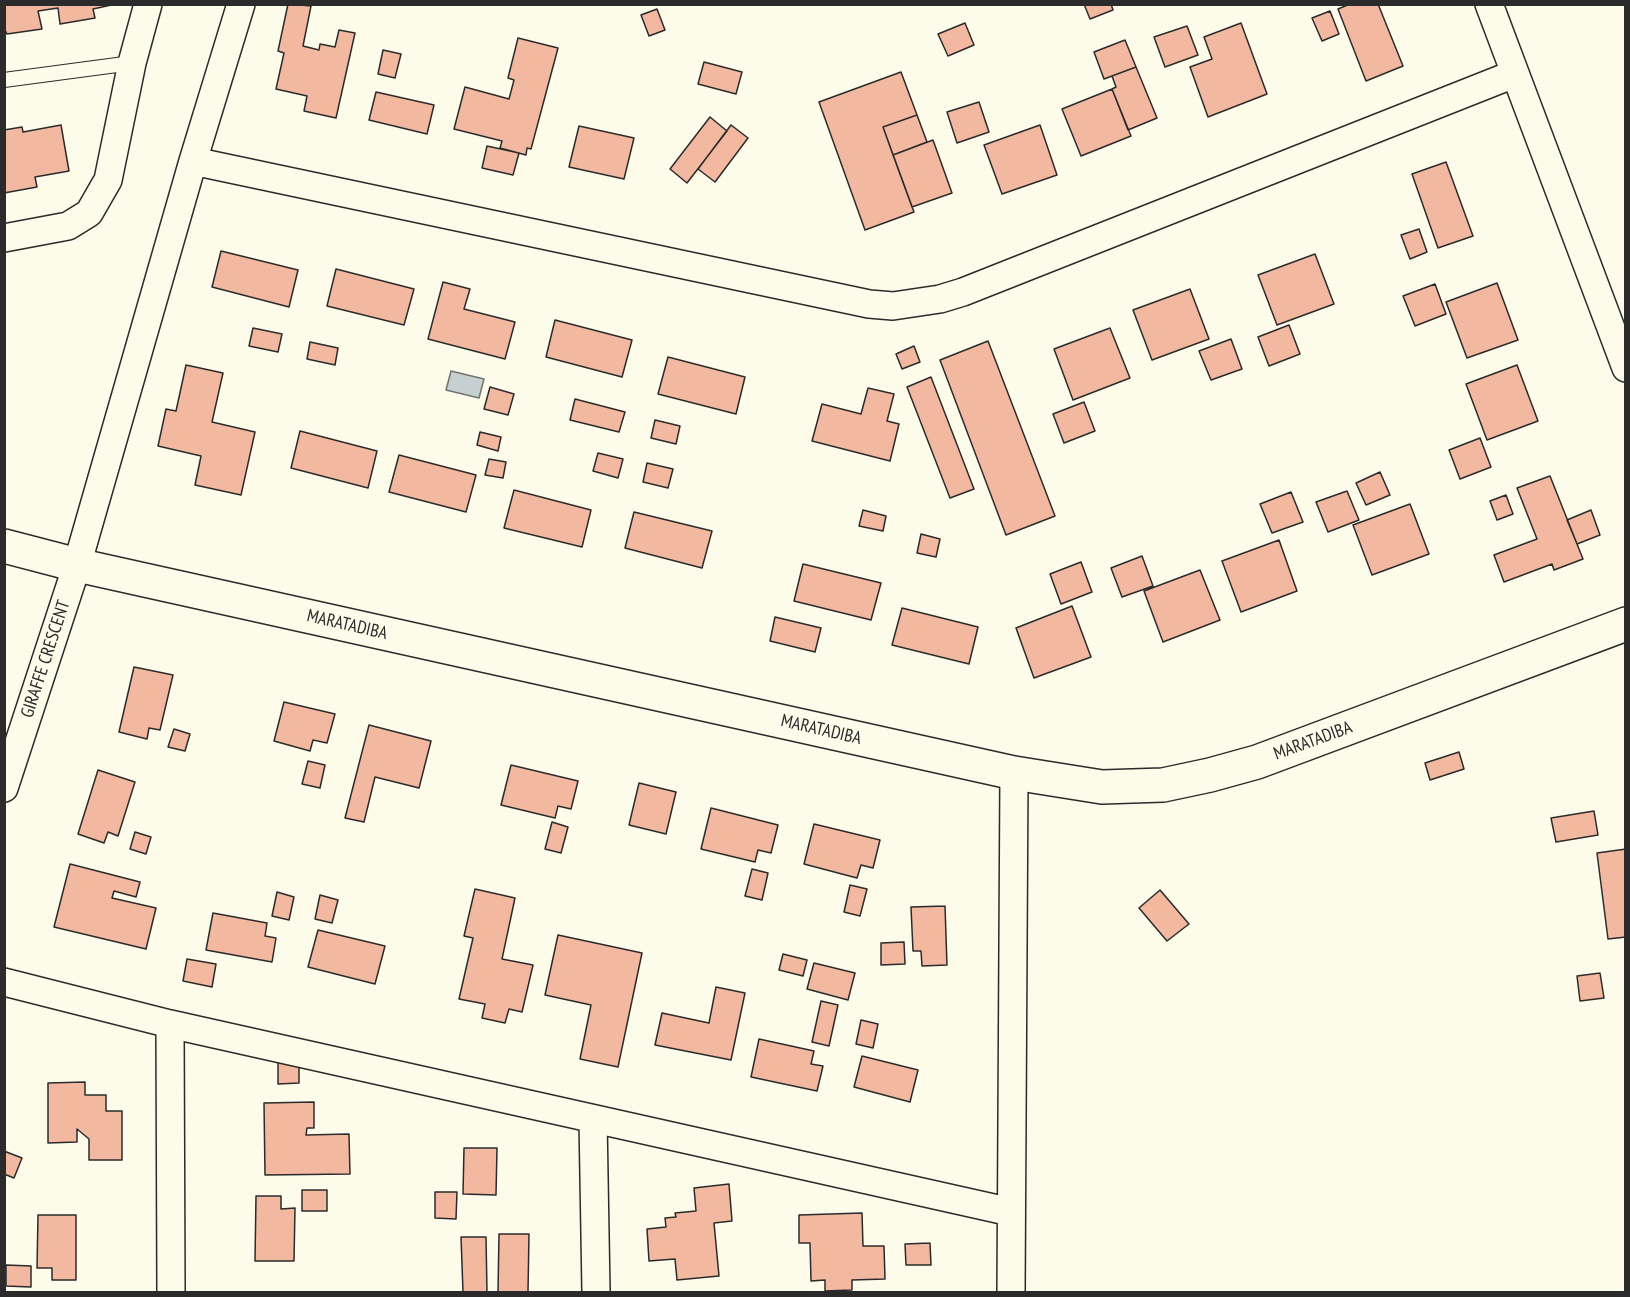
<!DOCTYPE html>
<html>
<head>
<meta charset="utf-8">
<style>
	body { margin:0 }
	#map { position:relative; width:1630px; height:1297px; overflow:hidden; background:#fdfbea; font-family:"PT Sans Narrow",sans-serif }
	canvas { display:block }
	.frame { position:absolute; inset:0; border:6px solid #2b2b2b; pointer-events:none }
</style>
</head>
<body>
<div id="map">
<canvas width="1630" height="1297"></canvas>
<div class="frame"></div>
</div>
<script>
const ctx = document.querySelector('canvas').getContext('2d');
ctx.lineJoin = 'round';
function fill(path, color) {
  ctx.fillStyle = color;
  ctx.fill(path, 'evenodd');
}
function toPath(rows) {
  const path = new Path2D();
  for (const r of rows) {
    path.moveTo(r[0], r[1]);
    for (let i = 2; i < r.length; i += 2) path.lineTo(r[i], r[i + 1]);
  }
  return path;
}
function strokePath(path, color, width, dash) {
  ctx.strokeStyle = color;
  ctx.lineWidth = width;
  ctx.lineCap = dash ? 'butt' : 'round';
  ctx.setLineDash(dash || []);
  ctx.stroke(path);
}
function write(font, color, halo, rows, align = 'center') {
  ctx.font = font + ' "PT Sans Narrow",sans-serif';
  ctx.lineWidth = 4.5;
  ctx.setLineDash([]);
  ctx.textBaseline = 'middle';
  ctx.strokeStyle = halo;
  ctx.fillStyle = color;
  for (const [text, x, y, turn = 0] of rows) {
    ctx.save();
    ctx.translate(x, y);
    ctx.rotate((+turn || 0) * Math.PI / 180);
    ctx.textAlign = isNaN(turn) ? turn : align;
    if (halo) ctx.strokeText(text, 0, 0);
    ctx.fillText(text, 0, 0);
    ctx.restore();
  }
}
const water = toPath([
	[451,371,484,379,479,398,446,390,451,371]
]);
const building = toPath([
	[4,4,116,4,93,9,95,18,60,24,58,8,38,11,42,29,7,34,4,28,4,4],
	[288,4,311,6,303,46,319,50,320,44,335,47,339,30,355,33,336,118,304,111,307,96,276,89,284,53,278,51,288,4],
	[1084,4,1111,4,1113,10,1090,19,1084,4],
	[1350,4,1378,4,1403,66,1366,81,1338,9,1350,4],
	[657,9,665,30,649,36,641,15,657,9],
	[1330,11,1339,34,1322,41,1312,18,1330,11],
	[965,23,974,45,948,56,938,34,965,23],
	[1241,23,1267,94,1208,117,1190,67,1212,59,1204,37,1241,23],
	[1187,26,1198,55,1165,67,1154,37,1187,26],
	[518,38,558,48,531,149,527,148,526,155,500,148,502,141,454,129,465,87,509,99,514,80,508,78,518,38],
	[1125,40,1136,67,1104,79,1094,52,1125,40],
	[383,50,401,54,395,78,378,74,383,50],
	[704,62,742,72,736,94,698,84,704,62],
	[1136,67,1157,118,1128,130,1112,89,1116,87,1112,76,1136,67],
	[901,72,917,115,883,127,914,212,865,230,819,102,901,72],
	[1112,89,1131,136,1081,156,1062,109,1112,89],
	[376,92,434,105,427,134,369,120,376,92],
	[979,102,989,132,957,143,947,112,979,102],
	[917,115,927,142,893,155,883,127,917,115],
	[710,117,727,131,687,183,670,169,710,117],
	[61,125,69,171,35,177,37,187,4,193,4,130,22,127,23,132,61,125],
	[731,125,748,138,715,182,698,169,731,125],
	[1040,125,1057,175,1002,194,984,145,1040,125],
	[579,126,634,138,624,179,569,167,579,126],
	[933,140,952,193,912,207,893,155,933,140],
	[487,146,519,153,513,175,482,168,487,146],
	[1446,162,1473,236,1438,248,1412,174,1446,162],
	[1419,229,1427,252,1410,259,1401,235,1419,229],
	[221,251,298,270,289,307,212,287,221,251],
	[1315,254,1334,304,1277,325,1258,275,1315,254],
	[336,269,414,289,404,325,327,306,336,269],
	[443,282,470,289,464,309,515,322,505,359,428,339,443,282],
	[1497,283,1518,340,1467,358,1446,302,1497,283],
	[1435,284,1446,314,1415,326,1403,296,1435,284],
	[1190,289,1209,339,1152,360,1133,310,1190,289],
	[555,320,632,340,622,377,546,357,555,320],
	[1289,325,1300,354,1269,366,1258,337,1289,325],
	[253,328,282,334,278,352,249,346,253,328],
	[1110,328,1130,378,1073,400,1054,349,1110,328],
	[1231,339,1242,369,1211,380,1199,351,1231,339],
	[988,341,1055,516,1006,535,940,360,988,341],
	[310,342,338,348,335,365,307,359,310,342],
	[914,346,920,362,902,369,896,354,914,346],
	[668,357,745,377,736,414,658,394,668,357],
	[186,365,223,373,212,422,255,432,241,495,195,485,201,456,158,446,166,409,176,411,186,365],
	[1517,365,1538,421,1487,440,1466,384,1517,365],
	[931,377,974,489,950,498,907,387,931,377],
	[490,387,514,394,508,415,484,409,490,387],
	[868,388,894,394,887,421,899,424,890,461,812,441,822,404,861,414,868,388],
	[575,399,625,412,619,432,570,420,575,399],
	[1084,402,1095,431,1064,443,1053,414,1084,402],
	[655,420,680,426,676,444,651,438,655,420],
	[300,431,377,451,368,488,291,468,300,431],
	[480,432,501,437,498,451,477,445,480,432],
	[1480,438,1491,467,1460,479,1449,450,1480,438],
	[598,453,623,459,618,478,593,471,598,453],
	[399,455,476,475,466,512,389,492,399,455],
	[489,459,506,462,503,478,485,475,489,459],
	[647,463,673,469,668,488,643,482,647,463],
	[1380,472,1390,495,1366,505,1356,483,1380,472],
	[1550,476,1583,559,1554,570,1552,564,1504,582,1494,555,1537,539,1517,488,1550,476],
	[514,490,591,510,582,547,504,528,514,490],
	[1347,491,1359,520,1328,532,1316,502,1347,491],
	[1291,492,1303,522,1272,533,1260,504,1291,492],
	[1506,495,1513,514,1497,520,1490,501,1506,495],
	[1410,504,1429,554,1372,575,1353,525,1410,504],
	[863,510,886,516,883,531,859,526,863,510],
	[1591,510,1600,535,1577,544,1567,520,1591,510],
	[634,512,712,531,702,568,625,548,634,512],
	[921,534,940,539,936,557,917,553,921,534],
	[1279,540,1297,591,1241,612,1222,561,1279,540],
	[1142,556,1153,586,1122,597,1111,568,1142,556],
	[1081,562,1092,592,1061,604,1050,574,1081,562],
	[803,564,881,583,871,620,794,601,803,564],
	[1200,570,1220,620,1163,642,1144,591,1200,570],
	[1072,606,1091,657,1034,678,1016,628,1072,606],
	[902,608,978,627,969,664,892,645,902,608],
	[775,617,821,628,815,652,770,641,775,617],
	[134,667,173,675,160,730,149,728,147,739,119,732,134,667],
	[284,702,335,714,327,743,313,740,310,751,274,741,284,702],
	[369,725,431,741,419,788,375,777,364,822,345,818,369,725],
	[174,729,190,734,185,751,168,747,174,729],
	[1459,752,1464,769,1430,780,1425,763,1459,752],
	[308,761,325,765,320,788,302,784,308,761],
	[511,765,578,781,571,809,558,806,555,818,501,805,511,765],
	[98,770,135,782,118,836,108,832,104,843,78,834,98,770],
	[639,783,676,792,666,834,629,825,639,783],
	[711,808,778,825,771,853,758,850,755,862,701,849,711,808],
	[1594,811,1598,835,1556,842,1551,818,1594,811],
	[552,822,568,827,561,853,545,849,552,822],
	[814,824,880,840,873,868,861,865,857,878,804,864,814,824],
	[135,832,151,837,146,854,130,849,135,832],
	[1626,849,1626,937,1608,939,1597,853,1626,849],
	[70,864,140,882,136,897,114,891,112,898,156,908,146,949,54,927,70,864],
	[752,869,768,873,762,900,745,896,752,869],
	[850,885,867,889,860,916,844,912,850,885],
	[475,889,515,898,502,959,533,965,522,1012,509,1009,505,1023,482,1018,485,1004,459,999,473,938,464,936,475,889],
	[1160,890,1189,924,1167,941,1139,908,1160,890],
	[277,892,294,897,289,920,272,916,277,892],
	[320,895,338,900,332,923,315,919,320,895],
	[945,906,947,965,922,966,921,951,913,951,911,907,945,906],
	[213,913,267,923,265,936,276,938,272,962,206,950,213,913],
	[318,930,385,946,375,984,308,967,318,930],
	[558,935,642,953,618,1067,580,1059,591,1005,545,995,558,935],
	[904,942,905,964,881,965,881,943,904,942],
	[783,954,807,960,803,976,779,970,783,954],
	[187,959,216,964,212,987,183,981,187,959],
	[814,963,855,973,848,1000,807,989,814,963],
	[1600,973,1604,998,1580,1001,1577,976,1600,973],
	[716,987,745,993,731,1060,655,1045,662,1013,709,1023,716,987],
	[821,1001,838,1005,829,1046,812,1042,821,1001],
	[861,1020,878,1024,873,1048,856,1044,861,1020],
	[759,1039,814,1051,811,1064,823,1066,817,1091,751,1077,759,1039],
	[862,1056,918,1070,910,1102,854,1087,862,1056],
	[278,1059,299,1059,299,1083,278,1084,278,1059],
	[85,1082,85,1095,106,1095,106,1111,122,1111,122,1160,89,1160,89,1139,77,1129,77,1142,48,1143,48,1083,85,1082],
	[314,1102,314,1128,307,1128,306,1135,349,1134,350,1174,265,1175,264,1103,314,1102],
	[464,1148,497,1148,496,1195,463,1194,464,1148],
	[4,1151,22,1158,14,1178,4,1174,4,1151],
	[729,1184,732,1221,714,1223,719,1276,677,1280,675,1259,649,1261,647,1229,666,1227,665,1218,676,1217,675,1213,696,1211,694,1188,729,1184],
	[302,1190,327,1190,327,1211,302,1211,302,1190],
	[435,1192,457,1192,456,1219,435,1218,435,1192],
	[256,1196,281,1196,281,1209,295,1208,294,1261,255,1261,256,1196],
	[862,1213,863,1246,884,1246,885,1279,852,1280,852,1290,825,1291,825,1280,811,1281,810,1243,799,1243,799,1215,862,1213],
	[38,1215,76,1215,76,1280,52,1280,52,1268,37,1268,38,1215],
	[499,1234,529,1234,528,1292,498,1292,499,1234],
	[461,1237,486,1237,487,1292,463,1292,461,1237],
	[930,1243,931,1265,906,1265,905,1244,930,1243],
	[6,1265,31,1266,31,1287,6,1286,6,1265]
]);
const lane = toPath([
	[4,80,132,63]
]);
const street = toPath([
	[1489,4,1626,368],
	[193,161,869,304,893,306,940,299,963,292,1514,74],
	[4,238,68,226,89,213,108,180,132,63,148,4],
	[4,788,77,565,193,161,241,4],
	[4,982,170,1024,1011,1212],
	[170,1024,171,1292],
	[593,1119,596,1292],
	[1011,1292,1014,773]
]);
const secondary = toPath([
	[4,546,77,565,1014,773,1102,787,1163,785,1210,775,1257,762,1626,624]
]);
const streetNames = [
	["MARATADIBA",347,625,13],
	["GIRAFFE CRESCENT",46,659,-72],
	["MARATADIBA",821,730,13],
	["MARATADIBA",1313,741,-20]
];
fill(water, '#c7d0d0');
strokePath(water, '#74746e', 1.5);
fill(building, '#f2b8a0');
strokePath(building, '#2b2b2b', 1.5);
strokePath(lane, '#2b2b2b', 16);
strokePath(street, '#2b2b2b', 30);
strokePath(secondary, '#2b2b2b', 36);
strokePath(lane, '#fdfbea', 14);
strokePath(street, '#fdfbea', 27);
strokePath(secondary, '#fdfbea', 33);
write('18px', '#2b2b2b', '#fdfbea', streetNames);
</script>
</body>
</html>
